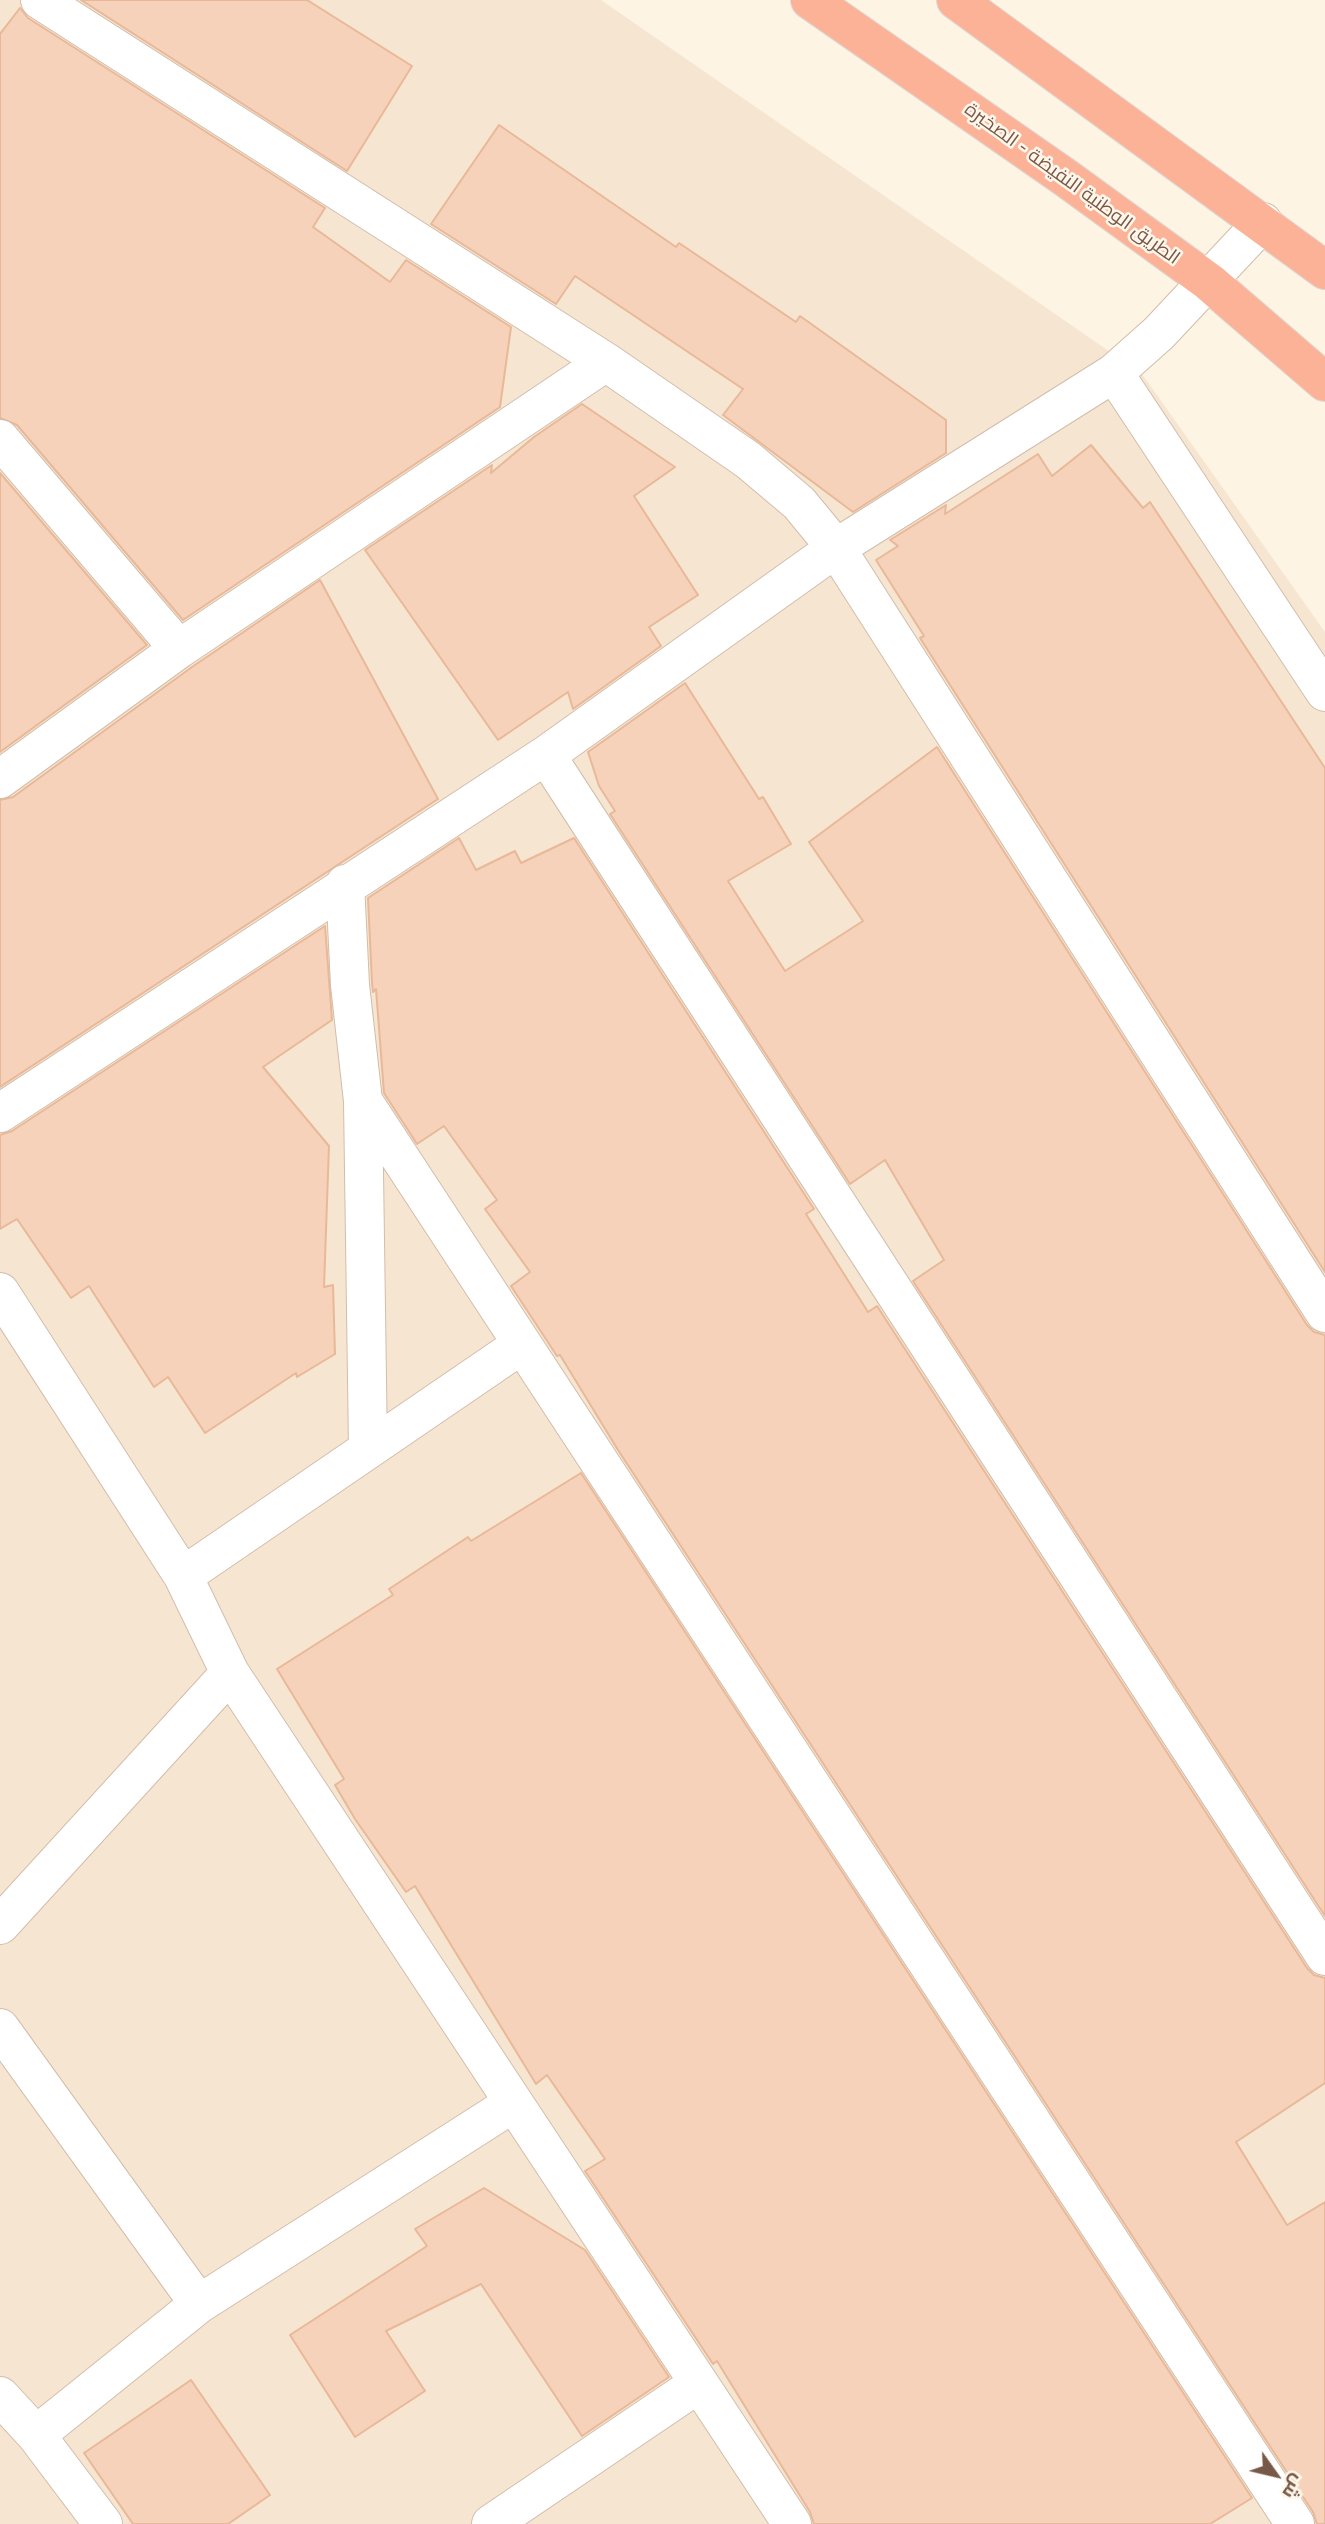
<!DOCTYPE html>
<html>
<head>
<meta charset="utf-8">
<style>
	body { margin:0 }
	#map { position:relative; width:1325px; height:2524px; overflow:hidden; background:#fef4e3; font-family:"Fira Sans",Cairo,sans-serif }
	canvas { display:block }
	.north { position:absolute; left:1241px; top:2440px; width:70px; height:70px; -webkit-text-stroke:5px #fff7eb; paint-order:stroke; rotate:124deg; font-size:19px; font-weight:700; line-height:28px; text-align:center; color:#785947 }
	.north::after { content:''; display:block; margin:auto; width:24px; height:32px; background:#785947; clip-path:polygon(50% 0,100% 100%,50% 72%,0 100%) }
</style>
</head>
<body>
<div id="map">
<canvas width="1325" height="2524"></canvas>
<div class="north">ش</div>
</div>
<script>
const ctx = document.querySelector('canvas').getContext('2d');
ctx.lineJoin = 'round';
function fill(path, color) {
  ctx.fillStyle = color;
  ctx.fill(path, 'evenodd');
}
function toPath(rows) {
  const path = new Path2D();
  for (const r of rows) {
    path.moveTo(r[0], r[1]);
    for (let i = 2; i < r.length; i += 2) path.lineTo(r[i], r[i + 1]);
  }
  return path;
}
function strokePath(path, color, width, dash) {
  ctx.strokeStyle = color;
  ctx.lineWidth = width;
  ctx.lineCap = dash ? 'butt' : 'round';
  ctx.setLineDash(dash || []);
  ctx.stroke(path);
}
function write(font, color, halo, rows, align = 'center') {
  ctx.font = font + ' "Fira Sans",Cairo,sans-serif';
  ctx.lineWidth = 5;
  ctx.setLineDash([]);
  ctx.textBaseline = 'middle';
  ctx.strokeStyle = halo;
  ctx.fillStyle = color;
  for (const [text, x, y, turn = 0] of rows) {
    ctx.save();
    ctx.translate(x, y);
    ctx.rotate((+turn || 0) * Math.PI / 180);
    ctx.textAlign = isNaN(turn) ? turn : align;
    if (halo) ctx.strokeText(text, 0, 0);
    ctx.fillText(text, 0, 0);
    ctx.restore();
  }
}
const residential = toPath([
	[0,0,601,0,1142,374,1325,632,1325,2524,0,2524]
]);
const building = toPath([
	[81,0,307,0,412,66,347,171,81,0],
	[20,8,28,18,325,208,313,227,390,282,406,260,511,327,500,407,183,620,17,425,0,418,0,34,20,8],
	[499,125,676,247,679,243,796,322,800,316,946,420,946,453,853,512,723,415,743,389,575,276,556,304,431,224,499,125],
	[582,404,675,467,634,496,698,595,649,627,661,646,573,709,568,692,498,740,365,550,492,465,491,473,534,437,582,404],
	[1091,445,1143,508,1150,502,1325,768,1325,1272,920,638,924,636,876,560,898,546,890,540,946,505,945,514,1038,454,1052,476,1091,445],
	[0,473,147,645,0,752,0,473],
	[320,580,438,799,0,1087,0,800,13,797,192,667,320,580],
	[685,683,759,799,763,797,791,844,728,881,785,971,863,921,809,842,937,747,1307,1325,1314,1332,1325,1335,1325,1916,913,1281,944,1260,885,1160,850,1184,610,814,615,811,599,786,588,752,685,683],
	[459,838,476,870,515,851,521,863,574,838,814,1209,806,1214,868,1312,877,1306,1307,1968,1314,1975,1325,1978,1325,2083,1236,2142,1287,2225,1325,2202,1325,2524,1317,2524,1313,2512,618,1450,560,1355,557,1356,511,1286,530,1272,485,1209,497,1200,444,1126,417,1144,384,1093,376,989,373,992,372,983,368,898,459,838],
	[325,926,332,1020,263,1067,329,1146,324,1287,333,1285,335,1354,297,1377,296,1373,205,1433,168,1377,154,1387,89,1286,71,1298,17,1219,0,1229,0,1135,12,1131,325,926],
	[581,1473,1252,2498,1210,2524,814,2524,810,2512,717,2361,713,2364,585,2171,605,2159,547,2075,536,2084,415,1886,406,1892,355,1819,335,1785,344,1779,277,1669,393,1595,389,1589,468,1537,471,1541,581,1473],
	[484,2188,585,2250,669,2377,582,2436,481,2284,386,2331,425,2391,355,2437,290,2335,427,2246,415,2229,484,2188],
	[191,2380,270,2495,228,2524,133,2524,84,2453,191,2380]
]);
const street = toPath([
	[40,0,606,362,748,460,799,503,836,548,1325,1313],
	[1114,373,1325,692],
	[0,439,179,649],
	[546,755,1325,1956],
	[0,779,179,649,606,362],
	[345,884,350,985,363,1101,368,1449],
	[363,1101,1295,2524],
	[0,1113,546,755,836,548,1114,373,1159,333,1263,222],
	[0,1292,183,1576,230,1673,792,2524],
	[183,1576,521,1345],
	[0,1925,230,1673],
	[0,2028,199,2304],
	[0,2396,36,2435,103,2524],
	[36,2435,199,2304,512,2104],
	[491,2524,698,2384]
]);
const highway = toPath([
	[810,0,1066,178,1209,282,1325,382],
	[956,0,1325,270]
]);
const streetNames = [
	["الطريق الوطنية النفيضة - الصخيرة",1072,184,36]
];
fill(residential, '#f6e6d1');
fill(building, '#f5d2b9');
strokePath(building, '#e9b898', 2);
strokePath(street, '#d2bdab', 40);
strokePath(highway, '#dfd7d3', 40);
strokePath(street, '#fff', 38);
strokePath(highway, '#fcb296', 38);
write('19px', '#785947', '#fff7eb', streetNames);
</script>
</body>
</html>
